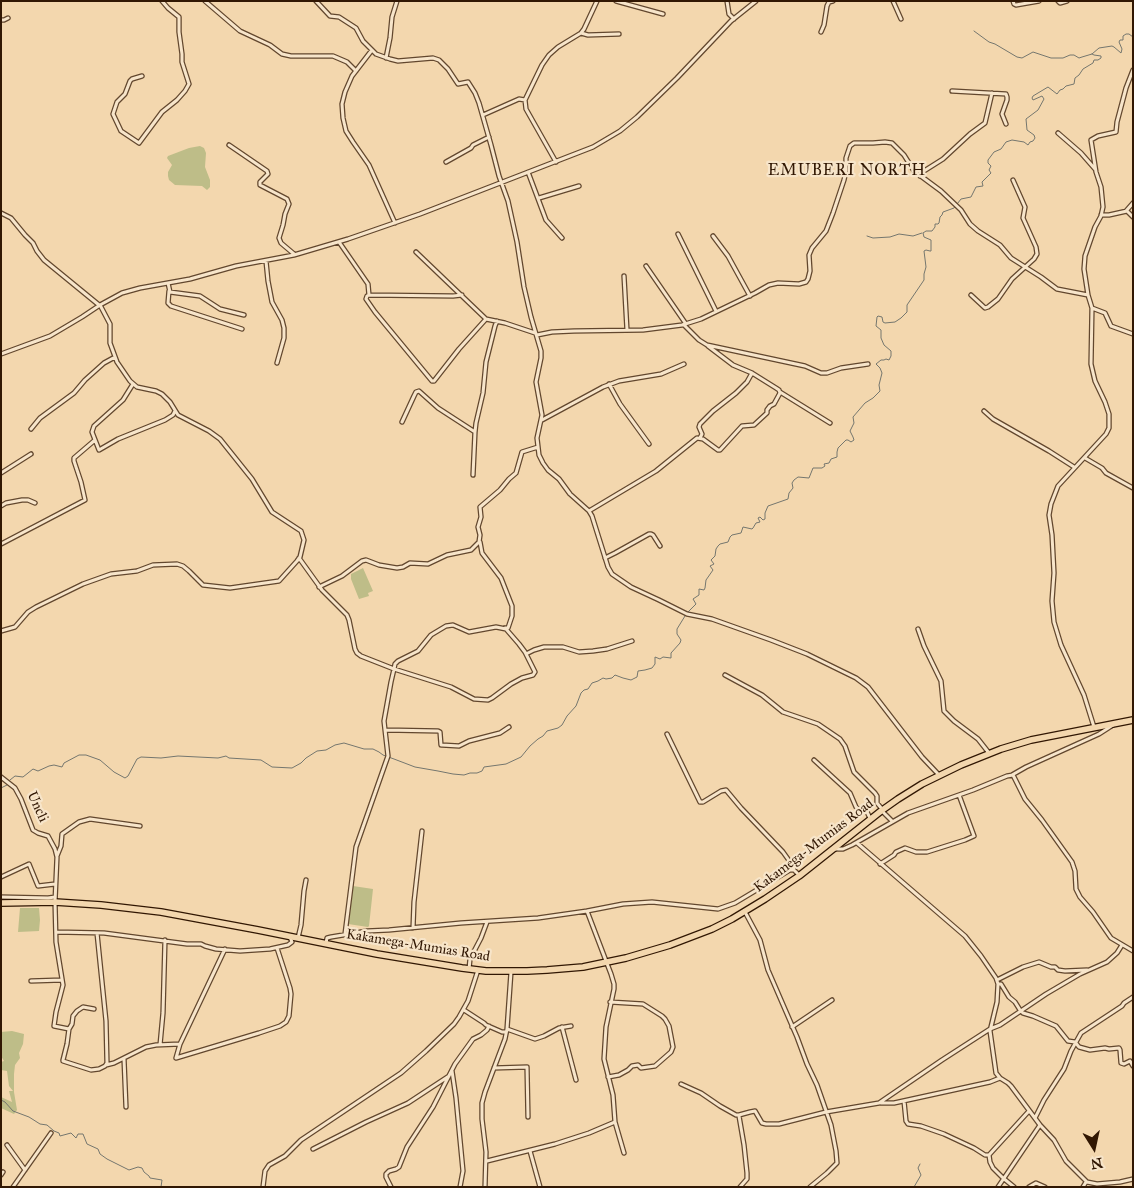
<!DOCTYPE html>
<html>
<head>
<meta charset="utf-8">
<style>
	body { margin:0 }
	#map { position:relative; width:1134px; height:1188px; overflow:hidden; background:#f3d7ae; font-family:"IM FELL Great Primer",serif }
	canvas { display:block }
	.frame { position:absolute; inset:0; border:2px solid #311703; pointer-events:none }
	.north { position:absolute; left:1069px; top:1123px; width:50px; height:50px; -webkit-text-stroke:4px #f7e5ca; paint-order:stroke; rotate:170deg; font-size:14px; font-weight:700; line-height:20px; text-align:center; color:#311703 }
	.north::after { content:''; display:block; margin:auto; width:18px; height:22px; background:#311703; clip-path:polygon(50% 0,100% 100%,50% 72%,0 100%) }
</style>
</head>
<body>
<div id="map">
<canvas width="1134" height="1188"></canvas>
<div class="frame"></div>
<div class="north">N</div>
</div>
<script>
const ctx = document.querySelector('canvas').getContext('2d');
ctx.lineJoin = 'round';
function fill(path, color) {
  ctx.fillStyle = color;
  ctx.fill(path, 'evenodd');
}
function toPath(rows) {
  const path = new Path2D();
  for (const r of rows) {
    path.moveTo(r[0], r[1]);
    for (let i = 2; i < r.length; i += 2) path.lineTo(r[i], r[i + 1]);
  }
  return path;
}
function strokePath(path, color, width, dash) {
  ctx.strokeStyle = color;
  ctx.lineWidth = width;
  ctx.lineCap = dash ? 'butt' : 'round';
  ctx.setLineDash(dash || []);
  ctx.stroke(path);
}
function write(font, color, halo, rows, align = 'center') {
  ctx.font = font + ' "IM FELL Great Primer",serif';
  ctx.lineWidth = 4.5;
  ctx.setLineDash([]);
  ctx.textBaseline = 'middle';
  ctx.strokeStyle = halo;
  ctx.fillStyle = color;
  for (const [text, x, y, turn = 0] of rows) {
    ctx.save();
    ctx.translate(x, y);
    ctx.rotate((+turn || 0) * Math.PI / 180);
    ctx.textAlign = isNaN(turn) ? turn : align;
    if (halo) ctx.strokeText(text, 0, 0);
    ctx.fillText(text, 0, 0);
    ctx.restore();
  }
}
const green = toPath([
	[200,146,204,148,206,153,205,167,210,180,210,187,207,190,202,186,175,185,169,180,168,176,168,172,172,165,167,158,168,156,189,148],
	[363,568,373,591,368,593,369,596,359,599,351,579,351,574],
	[353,886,373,889,369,926,368,927,348,924],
	[20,908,39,908,40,920,39,931,18,932],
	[12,1031,24,1034,23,1044,19,1053,20,1058,15,1065,14,1074,14,1092,17,1110,14,1114,1,1108,1,1097,12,1102,9,1091,13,1091,9,1086,7,1071,1,1070,1,1062,4,1061,1,1056,1,1032]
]);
const stream = toPath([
	[974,31,989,42,995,44,1017,57,1022,58,1033,52,1051,58,1063,58,1070,55,1074,55,1079,58,1082,57,1092,54,1099,48,1112,46,1114,47,1121,53,1122,49,1119,42,1120,40,1123,40,1123,36,1126,34,1129,34,1133,37],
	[867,236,873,238,890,237,899,234,913,236,922,233],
	[688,612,696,604,693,599,699,595,699,589,704,590,705,588,706,580,713,570,710,566,714,564,711,560,715,556,716,549,718,546,720,544,728,542,730,537,732,535,741,533,743,527,752,529,753,528,756,523,760,522,758,518,760,517,763,520,765,519,765,513,768,506,788,499,789,493,793,488,792,483,794,480,798,477,809,478,813,468,822,468,825,466,824,464,829,463,831,459,837,457,837,452,838,448,846,440,848,440,851,442,854,440,853,437,850,431,854,423,853,417,865,403,873,398,880,391,879,385,882,373,880,368,876,364,881,360,884,360,886,359,889,360,891,356,891,351,884,345,881,338,881,330,876,326,877,317,878,316,882,317,883,322,885,323,895,322,901,318,907,312,907,305,924,280,924,274,926,267,924,251,926,250,930,251,931,251,931,240,924,237,923,233,926,231,932,231,935,227,935,224,938,224,939,223,940,217,942,215,943,212,954,208,961,199,971,197,976,187,983,186,982,182,991,173,989,170,991,166,988,163,988,160,994,152,1001,149,1006,142,1012,140,1024,142,1028,145,1030,142,1033,141,1035,138,1034,135,1027,130,1026,119,1038,110,1044,99,1042,96,1033,100,1032,98,1033,96,1048,87,1057,94,1060,90,1063,89,1066,86,1074,84,1075,78,1079,75,1083,69,1093,63,1094,60,1098,60,1101,58,1101,56,1094,55,1092,54],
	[10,780,15,776,23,777,33,769,38,771,49,766,54,765,62,767,64,763,79,755,86,755,100,760,114,772,125,778,128,776,137,759,141,757,161,758,178,756,218,758,226,756,229,758,261,760,272,767,292,768,301,763,306,758,317,751,326,750,335,745,344,743,364,749,373,749,379,752,383,755,394,759,415,767,438,771,453,774,464,775,470,773,477,773,482,771,484,767,506,764,521,757,530,746,538,739,543,736,547,731,558,728,562,725,567,716,576,706,581,693,584,690,588,689,592,683,598,681,603,678,606,679,612,678,615,675,623,678,631,680,637,677,638,671,645,670,652,668,655,664,655,657,660,659,663,657,671,658,671,653,680,643,681,640,677,634,677,629,685,616],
	[1,788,7,785],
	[1,1100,5,1102,13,1111,29,1117,40,1124,47,1125,54,1131,59,1133,60,1136,71,1133,76,1138,78,1134,83,1134,87,1144,98,1149,100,1154,107,1159,129,1170,138,1167,142,1168,144,1172,149,1176,150,1178,162,1180,161,1187],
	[914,1187,921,1175,918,1168,920,1164]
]);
const minor = toPath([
	[205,1,240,31,270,45,282,54,291,56,333,56,347,62,356,71],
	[316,1,330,16,339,17,356,28,363,41,376,54,390,59,398,61,433,58,439,60,448,69,458,84,468,82,475,93,479,103,491,145,499,176,508,201,517,242,524,287,531,317,541,351,541,358,536,382,542,415,537,438,539,455,543,463,548,470,559,479,570,494,589,511,592,516,608,567,612,574,631,587,659,600,687,614,712,619,771,640,807,654,856,678,868,687,922,757,939,775],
	[616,1,663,14],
	[727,1,729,14,734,19],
	[893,1,901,19],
	[1013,1,1014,4,1016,5,1039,1],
	[1058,1,1060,3,1067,1],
	[1,20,4,20,8,18],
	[821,32,824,25,827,6,829,2,833,1],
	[581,33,588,35,619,34],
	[372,50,352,76,345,92,342,104,343,118,346,131,353,142,369,165,395,223],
	[386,58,390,38,392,17,397,1],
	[142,76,132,79,130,81,125,94,117,102,113,114,121,131,139,143,162,112,177,100,185,91,189,84,182,62,182,54,179,32,179,17,168,8,162,1],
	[952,91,1006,94,1007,97,1007,100,1002,114,1006,124],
	[483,115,519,99,525,100],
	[1058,133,1081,153,1095,169],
	[229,145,267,171,268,174,260,182,260,185,287,199,289,204,285,214,283,225,279,238,281,243,294,254],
	[446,162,471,148,473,145,489,137],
	[556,162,526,109,525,100,542,65,549,55,558,47,581,33,584,29,597,1],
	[528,172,546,220,562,238],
	[920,176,924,171,943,159,970,134,985,123,992,93],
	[539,198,579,186],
	[1126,211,1133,203],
	[1,213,11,218,25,235,33,243,37,251,44,260,99,305],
	[1101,215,1109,215,1127,211,1133,217],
	[678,234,716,311],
	[713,236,728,256,750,296],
	[339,242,368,284,369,295],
	[416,252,486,319],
	[266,261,268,281,272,302,282,320,284,328,284,338,277,363],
	[646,266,686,324],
	[624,276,627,330],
	[168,283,170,292,200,296,220,309,244,315],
	[169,291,168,303,171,306,242,329],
	[462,295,453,296,369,295,367,296,366,299,375,312,432,381,434,381,459,349,486,319,505,323,535,333],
	[971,295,985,308,988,307,998,299,1012,279,1034,259,1037,254,1036,247,1023,218,1025,207,1013,180],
	[1088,295,1084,269,1085,256,1095,227,1101,216,1103,207,1101,187,1096,172,1091,140,1098,136,1116,132,1117,122,1126,88,1133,70],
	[1092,308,1091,364,1095,381,1105,402,1109,414,1109,428,1106,434,1058,486,1051,504,1049,515,1052,535,1054,573,1052,601,1054,622,1061,645,1084,695,1094,727],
	[684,325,699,340,707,345,805,366,821,373,827,373,841,368,868,364],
	[537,335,552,332,574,331,643,330,682,325,701,319,755,293,769,285,778,283,799,284,806,282,808,279,810,271,809,255,812,248,826,231,833,213,844,180,846,171,846,158,850,146,854,143,873,143,885,142,892,143,904,155,914,171,941,191,961,210,970,224,978,231,1000,245,1011,258,1041,277,1057,289,1088,295,1092,308,1105,313,1111,326,1133,334],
	[1,354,50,336,82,317,100,305,122,293,140,288,190,279,236,266,294,255,348,239,420,214,593,147,620,131,637,117,677,78,731,21,756,1],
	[133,384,123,400,94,426,92,432,99,450,118,439,165,420,173,415,175,411],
	[609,384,620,404,649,444],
	[780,392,830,423],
	[984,411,993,419,1049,451,1074,467],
	[542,420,603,387,619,381,661,374,684,364],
	[402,422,414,396,416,392,419,391,438,408,475,432],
	[31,429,40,418,74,393,85,380,104,363,115,357],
	[700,438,702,434,699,427,700,424,713,411,736,393,747,382,752,373,733,365,708,346],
	[1085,458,1102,468,1106,473,1133,488],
	[1,473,31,454],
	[473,475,475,432,476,423,483,393,486,362,495,326,497,321],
	[1,506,6,503,22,500,28,500,35,503],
	[589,511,656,471,697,438,703,439,718,450,720,450,742,426,754,425,767,413,767,410,770,406,774,404,780,393,779,390,776,388,752,373],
	[480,542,482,553,501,578,512,606,512,616,508,628,505,628],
	[1,544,85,500,81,482,74,461,74,458,95,440],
	[299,558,322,590,347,615,349,620,355,649,357,653,361,656,394,669,451,687,474,699,488,700,492,698,511,684,522,678,533,675,535,672,525,652,519,644,506,629,496,627,469,632,453,625,446,626,431,635,418,651,398,661,395,664,394,669,391,682,384,721,388,756,356,847,345,934],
	[605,558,615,553,649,534,651,534,653,535,660,546],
	[319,587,342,576,362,561,366,560,379,565,397,568,403,567,410,563,428,564,447,555,471,550,479,542,480,535,478,527,481,517,480,507,500,490,509,479,516,473,522,452,538,447],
	[918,629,924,646,941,681,944,711,954,721,978,739,989,753],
	[1,631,15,627,28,612,36,607,83,584,111,574,137,571,153,565,177,564,183,566,189,571,203,585,230,588,279,581,297,561,300,557,304,540,301,531,272,512,252,479,220,439,209,431,178,415,170,402,162,394,156,391,137,387,130,381,117,362,110,343,110,324,100,305],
	[526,654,534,650,544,647,563,647,579,652,593,651,607,649,632,641],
	[725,675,762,695,783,712,818,724,840,739,845,746,854,772,875,793,877,796,877,803,882,809],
	[386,730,438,731,440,732,441,745,442,745,459,746,469,741,500,733,509,727],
	[667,734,700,802,703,802,721,791,726,790,741,808,783,852,793,866,794,870],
	[814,760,850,793,856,807,859,809,867,812,870,818],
	[1012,775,1026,767,1099,734,1113,725],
	[1,777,15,788,21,799,33,830,38,833,48,836,55,849,57,857,55,902,56,942,63,985,56,1012,54,1026,69,1029,67,1044,63,1060,63,1061,91,1070,99,1069,105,1066,107,1063,106,1021,97,933],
	[882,811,892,821],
	[857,843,965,936,981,956,996,978,998,984,997,1002,990,1031,996,1073,1000,1078,1008,1083,1011,1086,1040,1125,1054,1140,1066,1161,1087,1182,1097,1184,1120,1182,1133,1179],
	[833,849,843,849,852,845,908,813,973,790,1007,776,1013,775,1025,799,1042,820,1072,862,1075,871,1076,889,1080,897,1093,912,1111,938,1133,951],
	[57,856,61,846,62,834,79,822,90,819,140,826],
	[880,864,894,855,896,852,905,848,916,852,927,852,965,840,974,836,959,795],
	[1,877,29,864,38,886,55,884],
	[1,897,48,898,55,897],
	[587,911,623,904,652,902,718,909,735,903,790,870,794,870,799,875],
	[745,912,760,940,768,970,797,1037,807,1064,817,1085,831,1125,836,1151,837,1163,827,1173,810,1187],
	[413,928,414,902,422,831],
	[56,932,104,933,187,944,201,944,205,946,216,949,240,951,270,949,288,945,292,942,290,937],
	[298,938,301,925,304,891,306,880],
	[326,943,327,938,331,937,367,931,389,930,461,923,538,918,587,911,611,974,614,984,614,989,606,1027,604,1059,613,1095,615,1122,624,1153],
	[225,949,180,1044,176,1058,259,1033,280,1026,286,1022,289,1016,291,994,290,988,277,948],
	[469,969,470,959,481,938,487,922],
	[997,980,1023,967,1039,962,1051,967,1055,967,1058,970,1065,971,1087,970],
	[31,981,62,980],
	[998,984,1001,984,1009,997,1015,1002,1020,1010,1023,1013,1033,1016,1056,1026,1068,1041,1075,1042,1079,1047,1090,1050,1105,1048,1109,1049,1119,1048,1120,1050,1121,1063,1124,1064,1130,1061,1133,1066],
	[464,1010,484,1023,486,1025,502,1032,506,1032],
	[562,1027,576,1080],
	[792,1027,832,1000],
	[69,1029,72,1024,73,1016,77,1011,83,1007,94,1009],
	[507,1029,535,1039,544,1036,559,1028,571,1026],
	[160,1045,163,1013,165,940],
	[124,1059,126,1107],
	[106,1065,114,1063,146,1047,156,1045,180,1044],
	[494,1068,527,1067,528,1117],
	[452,1071,456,1098,463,1171,460,1187],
	[608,1077,619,1075,628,1070,632,1066,638,1065,641,1068,655,1066,671,1052,673,1047,669,1026,665,1019,662,1016,643,1004,610,1002],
	[681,1084,701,1093,720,1106,736,1115,739,1115,750,1112,755,1111,762,1123,766,1124,779,1124,826,1112,879,1103,942,1060,990,1029,1000,1025,1046,994,1080,974,1107,962,1117,953,1122,945],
	[904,1101,906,1121,908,1124,921,1126,944,1134,974,1148,985,1155,989,1155,1029,1111],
	[881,1103,894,1103,990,1082,1000,1078],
	[739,1116,744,1145,747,1173,747,1179,740,1187],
	[1035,1118,1044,1100,1064,1069,1071,1051,1081,1033,1122,1006,1124,1003,1133,997],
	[7,1145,25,1170],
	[313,1149,366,1122,408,1103,449,1076],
	[530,1151,540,1187],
	[989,1155,990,1162,993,1168,1003,1178,1014,1187],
	[487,1161,555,1144,589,1133,615,1122],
	[1,1175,3,1172],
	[13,1187,51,1133],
	[263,1187,265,1171,269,1165,285,1156,301,1140,401,1073,426,1051,454,1024,459,1017,468,1001,478,970],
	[391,1187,386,1177,386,1174,389,1171,396,1169,399,1167,407,1147,433,1107,455,1064,473,1039,481,1035,487,1030,489,1026],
	[485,1187,486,1152,482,1119,482,1103,485,1092,505,1039,507,1029,511,972],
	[998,1187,1040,1125],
	[1029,1187,1036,1183,1045,1187],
	[1083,1187,1086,1182]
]);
const highway = toPath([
	[1,903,55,902,101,905,161,912,258,930,377,954,462,968,486,971,527,971,547,970,583,967,626,958,670,945,712,929,732,919,765,899,799,876,881,811,898,799,922,784,961,765,1001,749,1031,740,1133,720]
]);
const streetNames = [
	["Uncli",37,807,65],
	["Kakamega-Mumias Road",814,846,-37],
	["Kakamega-Mumias Road",418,946,9]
];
const quarterNames = [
	["EMUBERI NORTH",847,171]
];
fill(green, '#bebd88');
strokePath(stream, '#74766e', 1);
strokePath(minor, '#62472e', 5.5);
strokePath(highway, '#311703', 8);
strokePath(minor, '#f7e5ca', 3);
strokePath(highway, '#f3d7ae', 5.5);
write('14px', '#311703', '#f7e5ca', streetNames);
ctx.letterSpacing = '1px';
write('16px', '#311703', '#f7e5ca', quarterNames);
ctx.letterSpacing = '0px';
</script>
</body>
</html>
